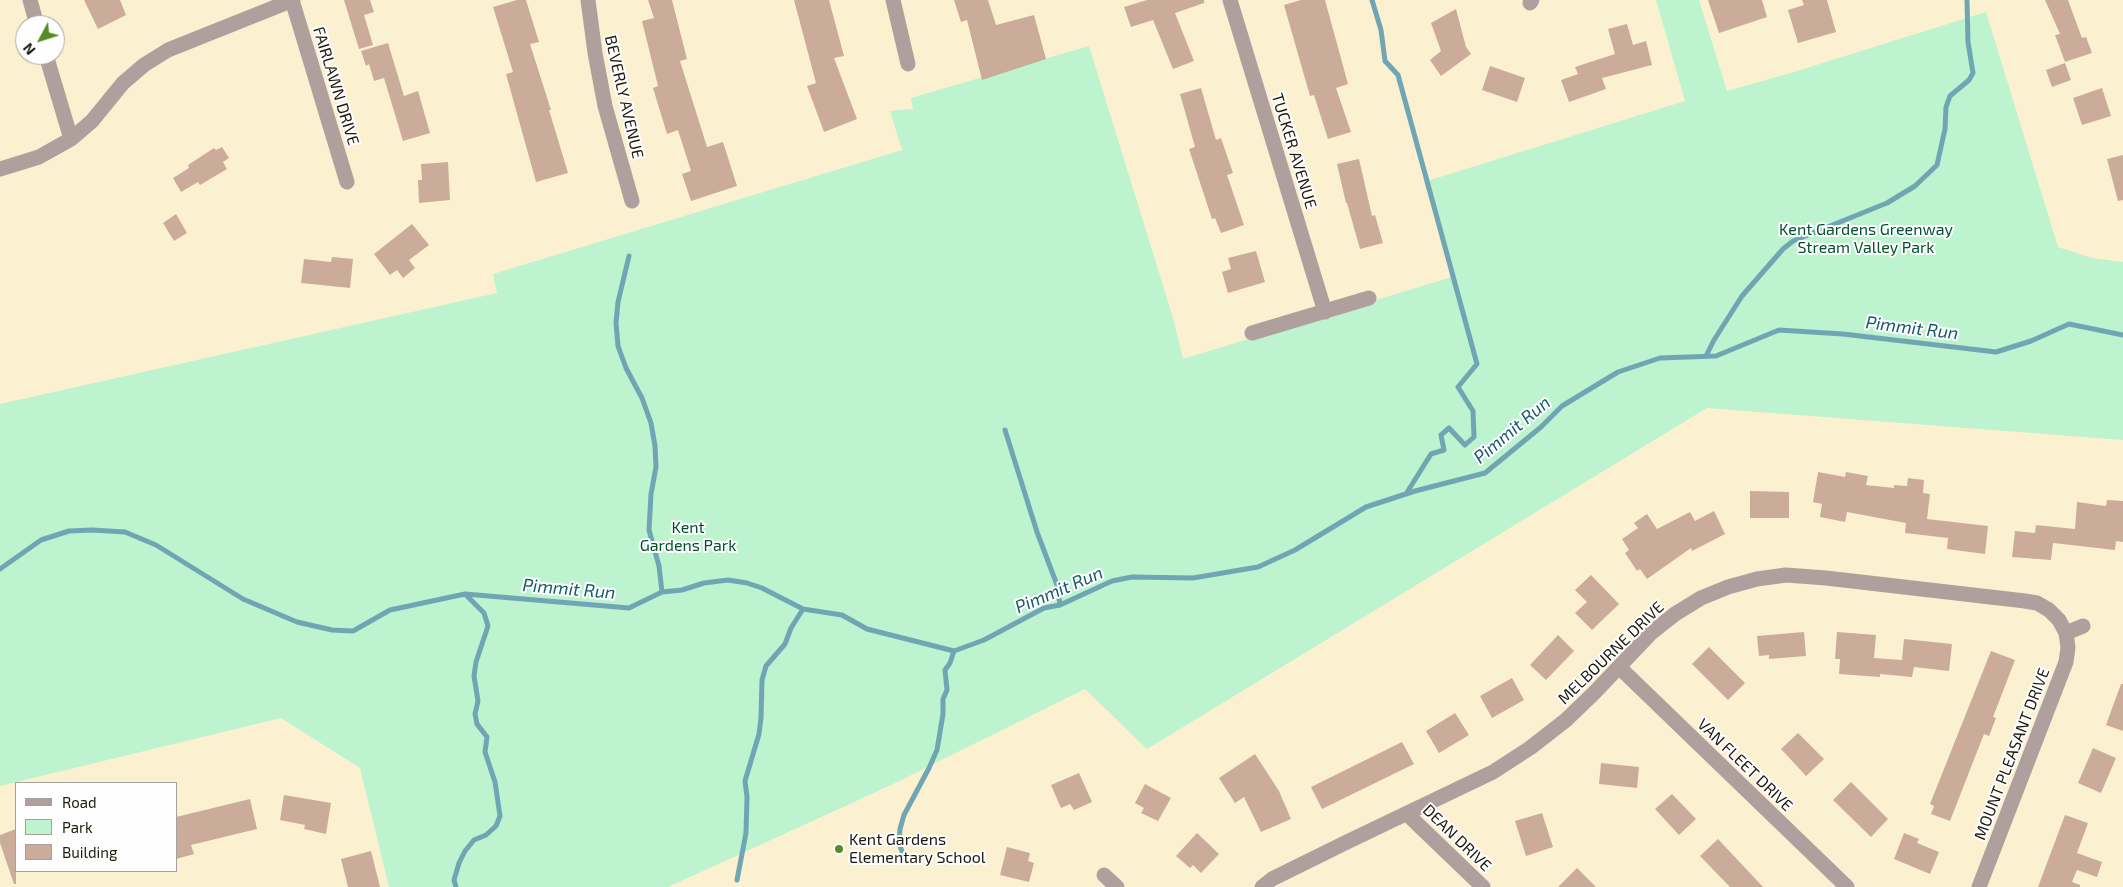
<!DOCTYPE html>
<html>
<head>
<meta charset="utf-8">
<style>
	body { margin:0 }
	#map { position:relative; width:2123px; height:887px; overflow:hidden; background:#fbf1d1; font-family:"Exo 2",sans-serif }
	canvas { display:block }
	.legend { position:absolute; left:15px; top:782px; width:162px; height:90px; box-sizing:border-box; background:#fefefe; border:1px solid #a4a29e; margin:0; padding:6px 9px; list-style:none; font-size:15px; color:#1d190d }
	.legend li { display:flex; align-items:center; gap:10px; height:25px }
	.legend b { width:25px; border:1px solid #a4a29e }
	.north { position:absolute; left:15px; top:15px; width:50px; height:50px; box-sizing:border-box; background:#fefefe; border:1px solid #a4a29e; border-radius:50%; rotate:230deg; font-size:14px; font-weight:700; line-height:20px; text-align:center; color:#1d190d }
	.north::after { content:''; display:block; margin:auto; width:18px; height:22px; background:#558c26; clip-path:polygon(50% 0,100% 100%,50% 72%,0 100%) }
</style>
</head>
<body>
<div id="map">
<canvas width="2123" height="887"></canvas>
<ul class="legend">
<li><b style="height:6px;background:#b0a09d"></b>Road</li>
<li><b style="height:14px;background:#bdf3cf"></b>Park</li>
<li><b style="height:14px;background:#cbac9a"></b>Building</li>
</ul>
<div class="north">N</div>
</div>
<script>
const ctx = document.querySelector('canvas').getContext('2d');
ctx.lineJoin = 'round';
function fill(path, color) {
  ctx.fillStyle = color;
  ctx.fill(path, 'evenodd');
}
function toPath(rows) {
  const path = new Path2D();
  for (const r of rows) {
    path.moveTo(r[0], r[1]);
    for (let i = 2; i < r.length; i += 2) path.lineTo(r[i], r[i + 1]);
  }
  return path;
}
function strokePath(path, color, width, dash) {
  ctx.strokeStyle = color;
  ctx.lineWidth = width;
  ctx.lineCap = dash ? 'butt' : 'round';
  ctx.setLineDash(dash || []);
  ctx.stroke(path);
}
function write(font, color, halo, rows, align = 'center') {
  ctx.font = font + ' "Exo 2",sans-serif';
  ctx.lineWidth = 4;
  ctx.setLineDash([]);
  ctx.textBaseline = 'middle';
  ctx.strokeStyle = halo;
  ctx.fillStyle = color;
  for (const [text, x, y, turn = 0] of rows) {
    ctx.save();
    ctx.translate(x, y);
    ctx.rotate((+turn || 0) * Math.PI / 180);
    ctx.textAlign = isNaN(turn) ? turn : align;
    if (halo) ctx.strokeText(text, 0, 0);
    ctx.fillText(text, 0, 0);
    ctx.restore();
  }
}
const green = toPath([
	[1656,0,1699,0,1727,91,1794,72,1986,12,2058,247,2092,258,2123,262,2123,440,1707,408,1147,749,1085,689,889,786,668,887,389,887,360,768,281,718,0,786,0,404,497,293,493,274,902,150,890,111,913,109,911,98,1089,46,1173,318,1183,359,1455,276,1424,182,1685,101]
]);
const stream = toPath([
	[1372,0,1381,30,1385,61,1398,75,1477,364,1458,387,1473,411,1474,437,1465,445,1449,428,1441,435,1444,450,1431,454,1406,494],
	[629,256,618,302,616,323,618,346,626,368,642,398,651,423,655,446,656,467,651,494,649,530,659,566,662,592],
	[1706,356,1714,340,1742,296,1783,249,1793,241,1887,203,1915,186,1937,165,1945,129,1946,107,1950,96,1969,80,1973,73,1968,42,1967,0],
	[1005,430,1037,532,1057,585,1060,605],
	[0,569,41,540,69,531,92,530,125,532,156,545,243,599,297,622,332,630,353,631,390,610,465,594,629,608,662,592,682,590,704,583,728,580,747,583,762,588,803,609,842,615,867,629,954,651,984,640,1044,608,1060,605,1112,581,1132,577,1193,578,1258,567,1295,550,1366,507,1415,491,1485,473,1541,427,1562,406,1618,372,1660,358,1716,356,1779,330,1843,334,1996,352,2031,341,2069,324,2123,335],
	[905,858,899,844,900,829,904,815,929,768,937,750,943,714,943,699,947,690,945,670,950,663,954,651],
	[737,880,746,833,747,797,745,781,759,734,761,718,762,680,766,666,785,644,791,628,803,609],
	[456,887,454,880,459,863,465,851,474,840,486,835,496,826,500,816,495,782,485,752,487,737,477,724,475,714,478,701,474,676,476,662,488,626,484,613,465,594]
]);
const building = toPath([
	[84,0,120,0,126,15,98,29],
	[344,0,370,0,374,12,364,15,373,45,359,49],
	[517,0,526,0,539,42,530,44,551,110,549,110,568,173,536,182,506,74,513,72,493,7],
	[648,0,672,0,687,59,680,61,707,147,723,142,737,186,691,201,682,174,691,171,678,130,667,134,653,88,658,86,642,21,654,18],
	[794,0,829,0,844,56,834,58,857,119,824,132,807,86,816,83],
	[954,0,988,0,996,25,1034,15,1046,59,982,80,967,20,961,22],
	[1147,0,1204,0,1204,3,1175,13,1194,61,1173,69,1153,20,1131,27,1124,7],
	[1301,0,1325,0,1348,84,1336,88,1351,132,1328,139,1314,95,1310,96,1284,5],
	[1708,0,1762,0,1767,17,1719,33],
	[1802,0,1827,0,1836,32,1798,43,1788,10,1804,5],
	[2045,0,2068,0,2082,38,2086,37,2092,53,2065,62,2055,35,2060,34],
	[1456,9,1466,47,1471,54,1441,76,1430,60,1441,51,1431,23],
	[1627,24,1633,45,1646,41,1652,65,1602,78,1606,89,1569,102,1561,80,1578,74,1575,67,1615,54,1608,29],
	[388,43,404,96,418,91,430,133,403,141,384,78,374,81,369,64,366,66,361,51],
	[2065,63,2071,80,2052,87,2046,70],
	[1490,66,1525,78,1517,102,1482,90],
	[1201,88,1216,140,1221,138,1233,173,1227,175,1244,225,1221,233,1215,218,1212,219,1189,149,1195,147,1180,94],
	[2102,88,2111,116,2082,125,2073,98],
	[222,147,229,158,223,162,227,169,200,185,198,182,181,192,173,178,189,168,188,165,214,148,216,150],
	[2123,155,2123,200,2118,201,2107,159],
	[1359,159,1372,216,1375,215,1383,243,1360,249,1347,203,1346,203,1337,164],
	[448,162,450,200,419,203,418,180,422,180,421,164],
	[176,214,187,233,174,241,163,223],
	[412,224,429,245,409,260,415,268,403,278,397,270,390,275,374,254],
	[1256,251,1265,282,1228,293,1222,272,1231,269,1228,258],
	[332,257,353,259,350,288,301,283,304,259,331,262],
	[1818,472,1845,477,1846,472,1868,476,1866,485,1894,488,1894,485,1907,486,1908,478,1924,480,1923,493,1930,494,1927,519,1988,526,1985,554,1947,549,1948,538,1905,533,1906,523,1847,512,1845,522,1820,517,1822,504,1813,502],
	[1750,491,1789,492,1789,518,1750,518],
	[2107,500,2123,501,2123,542,2116,541,2115,550,2053,543,2051,560,2012,557,2015,531,2035,533,2036,525,2075,529,2077,502,2106,506],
	[1714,511,1725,534,1692,551,1691,548,1647,579,1640,569,1637,571,1625,553,1629,550,1622,539,1638,528,1634,523,1647,514,1657,529,1690,512,1695,521],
	[1591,575,1619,604,1592,630,1575,613,1587,602,1575,590],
	[1804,632,1806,656,1769,659,1769,655,1759,656,1757,636],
	[1837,632,1876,635,1874,658,1902,660,1904,639,1952,644,1949,671,1914,667,1912,677,1880,674,1880,677,1839,674,1840,659,1835,659],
	[1558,635,1574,651,1546,680,1530,665],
	[1709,647,1745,683,1728,700,1692,664],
	[1991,651,2015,660,1993,717,1996,718,1989,736,1984,734,1950,821,1931,814,1934,806,1930,804],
	[1512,678,1524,700,1492,718,1480,696],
	[2121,684,2123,684,2123,731,2106,725],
	[1455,713,1469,735,1439,753,1426,731],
	[1798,733,1824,759,1806,776,1781,749],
	[1402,742,1414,764,1322,809,1311,787],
	[2093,748,2116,758,2101,793,2078,783],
	[1255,754,1279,791,1291,819,1261,832,1244,797,1235,803,1219,778],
	[1601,763,1639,767,1637,788,1599,784],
	[1079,773,1092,802,1074,810,1070,804,1061,808,1051,785],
	[1851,782,1888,819,1871,837,1833,800],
	[1145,784,1171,798,1158,821,1141,813,1144,808,1135,803],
	[1672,794,1696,819,1679,835,1655,809],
	[284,795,331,803,326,834,304,829,305,825,280,820],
	[250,799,257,829,191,845,194,854,176,859,176,817],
	[1542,813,1553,847,1526,856,1515,821],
	[2065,815,2088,823,2077,853,2102,862,2097,877,2077,870,2072,882,2080,885,2080,887,2038,887],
	[16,829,16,884,14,884,0,843,0,835],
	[1197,833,1219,854,1201,873,1193,865,1190,868,1176,856],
	[1904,833,1919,839,1917,843,1939,852,1930,874,1894,859],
	[1718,839,1763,887,1730,887,1700,856],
	[1007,847,1030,853,1028,861,1034,863,1029,882,1000,875],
	[371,851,380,887,348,887,341,859],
	[1577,868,1596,887,1558,887]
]);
const street = toPath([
	[30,0,37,25],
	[292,0,347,182],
	[588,0,595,53,605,106,632,201],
	[893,0,908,64],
	[1230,0,1325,312],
	[1530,3,1532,0],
	[46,55,71,139],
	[0,169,39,157,71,139,92,121,123,83,144,65,168,50,293,0],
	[1252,333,1369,298],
	[2066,633,2083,626],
	[1619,667,1847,887],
	[1407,814,1483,887],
	[1104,875,1117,887],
	[1262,887,1272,879,1349,841,1493,772,1530,748,1566,720,1595,692,1651,633,1675,614,1701,598,1728,587,1757,579,1786,575,1826,578,2025,601,2037,603,2049,610,2059,620,2066,633,2068,648,2066,662,1979,887]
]);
const markers = [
	[839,849,5,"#558c26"]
];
const streetNames = [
	["FAIRLAWN DRIVE",336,86,73],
	["BEVERLY AVENUE",624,97,77],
	["TUCKER AVENUE",1294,151,73],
	["MELBOURNE DRIVE",1611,653,-44],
	["MOUNT PLEASANT DRIVE",2012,754,-69],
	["VAN FLEET DRIVE",1745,765,44],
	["DEAN DRIVE",1457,838,44]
];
const parkNames = [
	["Kent Gardens Greenway",1866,230],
	["Stream Valley Park",1866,248],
	["Kent",688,528],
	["Gardens Park",688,546]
];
const poiNames = [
	["Kent Gardens",849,840],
	["Elementary School",849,858]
];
const waterNames = [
	["Pimmit Run",1912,328,7],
	["Pimmit Run",1512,430,-40],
	["Pimmit Run",569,589,5],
	["Pimmit Run",1059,590,-23]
];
fill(green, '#bdf3cf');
strokePath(stream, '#70a6b3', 5);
fill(building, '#cbac9a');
strokePath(street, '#b0a09d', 15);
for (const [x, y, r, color] of markers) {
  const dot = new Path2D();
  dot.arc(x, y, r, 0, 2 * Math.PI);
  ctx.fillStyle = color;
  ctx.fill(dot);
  strokePath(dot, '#fefefe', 2);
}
write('16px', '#1d190d', '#fefefe', streetNames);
write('16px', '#04502c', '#fefefe', parkNames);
write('16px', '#1d190d', '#fefefe', poiNames, 'left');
write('italic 18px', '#18596a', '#fefefe', waterNames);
</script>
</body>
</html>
